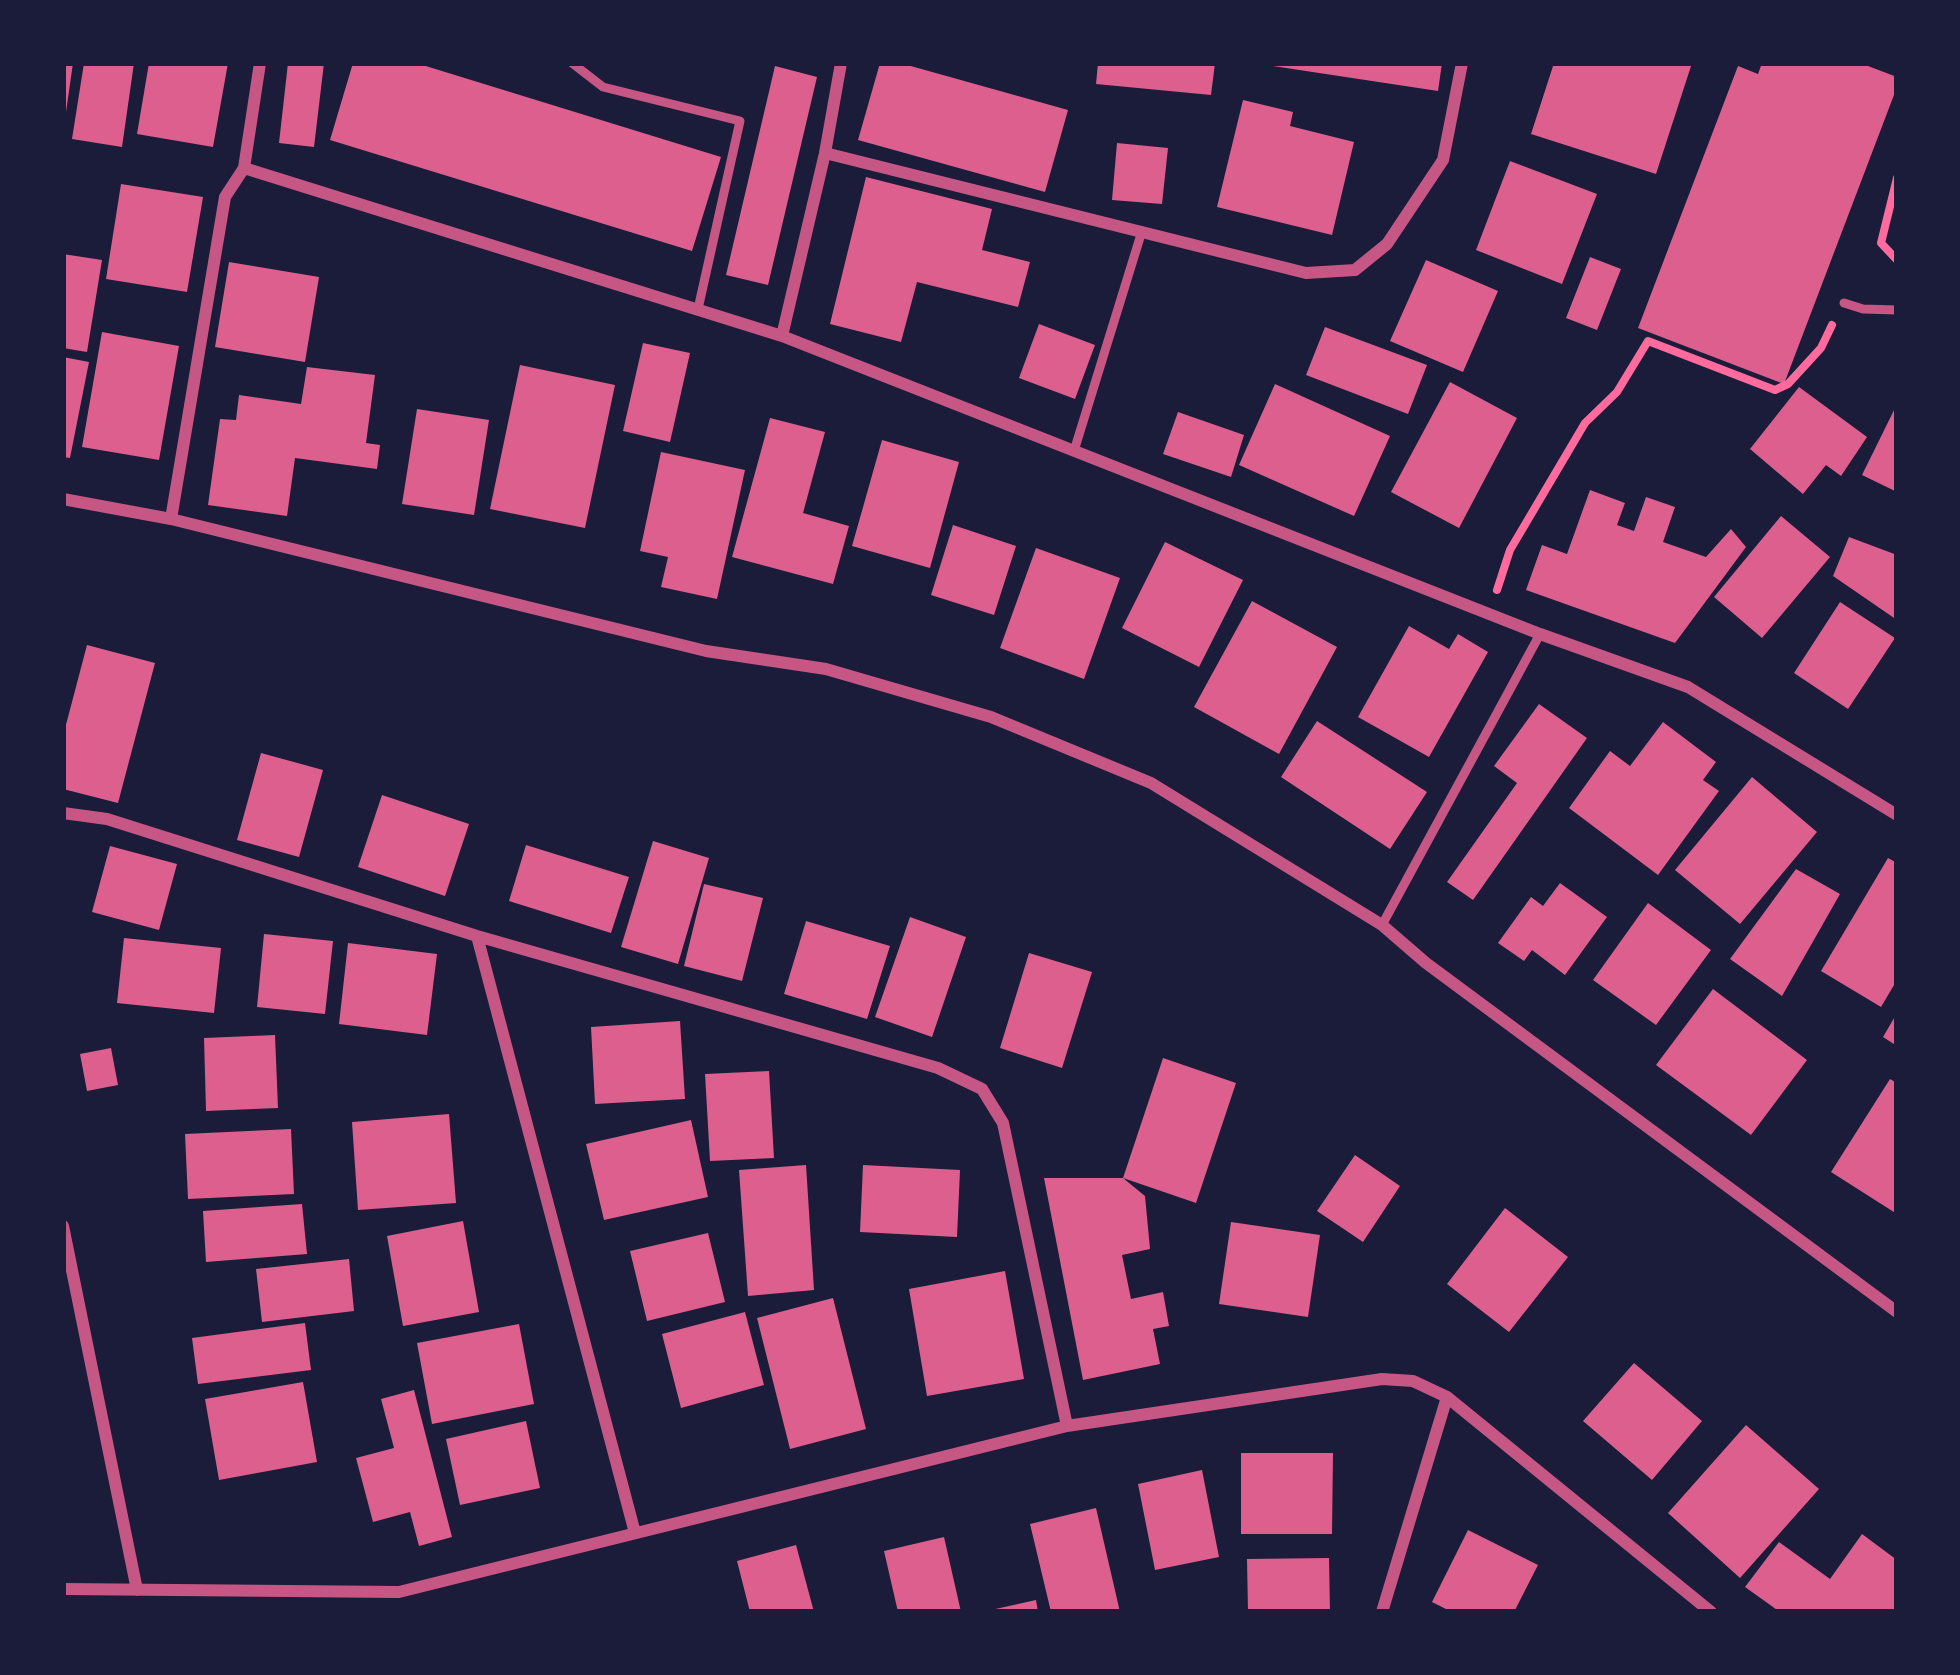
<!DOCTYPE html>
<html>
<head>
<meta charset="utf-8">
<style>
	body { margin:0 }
	#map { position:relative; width:1960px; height:1675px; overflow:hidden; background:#1b1b3a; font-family:Quicksand,sans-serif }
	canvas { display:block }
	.frame { position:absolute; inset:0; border:66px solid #1b1b3a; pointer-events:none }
</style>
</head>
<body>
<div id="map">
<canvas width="1960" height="1675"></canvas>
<div class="frame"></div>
</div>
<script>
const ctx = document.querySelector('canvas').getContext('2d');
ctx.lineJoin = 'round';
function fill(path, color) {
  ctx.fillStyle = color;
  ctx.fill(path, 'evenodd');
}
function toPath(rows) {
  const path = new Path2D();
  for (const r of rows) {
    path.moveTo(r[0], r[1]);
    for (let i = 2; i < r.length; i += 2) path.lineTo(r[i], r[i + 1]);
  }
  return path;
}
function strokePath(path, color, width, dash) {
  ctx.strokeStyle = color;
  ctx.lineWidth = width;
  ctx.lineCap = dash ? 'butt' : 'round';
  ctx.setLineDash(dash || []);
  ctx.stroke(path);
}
const building = toPath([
	[63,63,73,63,66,112,63,112],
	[84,63,134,63,122,147,72,139],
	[149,63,228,63,213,147,137,134],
	[288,63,324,63,314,147,279,143],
	[353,63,416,63,721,157,692,251,330,140],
	[880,63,900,63,1068,110,1045,192,858,140],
	[1098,63,1215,63,1211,95,1096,84],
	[1253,63,1442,63,1438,91],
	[1554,63,1692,63,1656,174,1531,134],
	[1762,63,1860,63,1897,77,1897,87,1784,384,1638,328,1738,66,1758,74],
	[775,66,817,77,768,285,726,275],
	[1243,100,1293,112,1290,126,1354,142,1332,235,1217,207],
	[1117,143,1168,148,1162,204,1112,200],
	[1510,161,1597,194,1562,284,1476,250],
	[866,177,992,209,982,250,1030,262,1018,307,917,282,901,342,830,324],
	[121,184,203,197,187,292,106,279],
	[63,254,102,260,87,352,63,348],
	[1590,257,1621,269,1597,330,1566,318],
	[1426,260,1498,291,1463,372,1390,341],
	[229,262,319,277,305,362,215,347],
	[1039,324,1095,345,1075,399,1019,378],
	[1325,327,1427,365,1408,414,1306,375],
	[102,332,179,346,159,460,82,447],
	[643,343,690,353,670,442,623,431],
	[63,357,89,362,70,458,63,457],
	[520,365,615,385,585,528,490,509],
	[307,367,375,375,366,443,380,445,377,469,295,458,287,516,208,505,220,419,236,420,239,395,301,404],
	[1450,382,1517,418,1459,528,1391,492],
	[1275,384,1390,436,1354,516,1239,465],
	[1799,387,1867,437,1841,476,1826,465,1803,494,1750,449],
	[1897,404,1897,492,1862,475],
	[417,409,489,420,474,515,402,504],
	[1178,412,1244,435,1231,477,1163,454],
	[770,418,825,432,803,513,849,526,833,584,732,557],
	[882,440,959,462,930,568,852,546],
	[661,452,745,470,717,599,661,587,668,557,640,551],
	[1590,490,1625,503,1617,525,1634,531,1646,497,1675,507,1663,542,1706,557,1731,529,1746,547,1675,643,1526,590,1542,545,1567,554],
	[1781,516,1830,557,1762,638,1714,597],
	[953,525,1016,546,994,615,931,595],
	[1849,537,1897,555,1897,620,1833,576],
	[1165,542,1243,580,1199,667,1122,628],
	[1036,548,1120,578,1084,679,1000,648],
	[1252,601,1337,647,1279,754,1194,707],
	[1840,602,1895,638,1848,709,1794,673],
	[1409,626,1449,649,1458,634,1488,652,1429,757,1358,717],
	[87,645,155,663,118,803,63,789,63,736],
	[1539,704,1587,738,1473,900,1447,882,1517,783,1494,766],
	[1317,721,1427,792,1390,849,1281,777],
	[1663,722,1716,762,1703,780,1719,791,1658,875,1569,808,1610,751,1630,766],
	[261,753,323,770,299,857,237,840],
	[1752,777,1817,832,1740,924,1675,870],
	[382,795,469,824,445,896,358,867],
	[653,841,709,858,678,964,621,947],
	[526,845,629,877,611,933,509,901],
	[110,846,177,864,159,930,92,912],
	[1888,858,1897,863,1897,980,1881,1007,1821,971],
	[1796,869,1840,894,1782,996,1730,959],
	[1560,883,1607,917,1565,975,1532,950,1524,961,1498,943,1531,897,1543,906],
	[704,884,763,898,742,981,684,966],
	[1648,903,1711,950,1656,1025,1593,980],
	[910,917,966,937,932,1037,875,1017],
	[806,921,890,946,867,1019,784,994],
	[264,934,333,941,325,1014,257,1007],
	[124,938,221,948,214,1013,117,1003],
	[348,943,437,954,427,1035,339,1024],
	[1029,953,1092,972,1062,1068,1000,1048],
	[1713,989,1807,1060,1751,1135,1656,1065],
	[1897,1013,1897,1046,1883,1037],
	[680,1021,685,1099,595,1104,591,1027],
	[275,1035,278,1108,206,1111,204,1038],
	[111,1048,118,1085,87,1091,80,1054],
	[1163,1058,1236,1083,1196,1203,1123,1178,1145,1196,1150,1249,1122,1255,1131,1299,1163,1292,1169,1326,1153,1329,1160,1364,1083,1380,1044,1178,1123,1178],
	[769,1071,774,1158,710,1161,705,1074],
	[1890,1079,1897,1083,1897,1214,1831,1172],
	[449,1114,456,1203,358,1210,352,1122],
	[691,1120,708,1197,604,1220,586,1144],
	[291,1129,294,1194,188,1199,185,1134],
	[1355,1155,1400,1186,1363,1242,1317,1211],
	[806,1165,814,1290,748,1296,739,1170],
	[863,1165,960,1170,957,1237,860,1232],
	[302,1204,307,1254,206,1262,203,1211],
	[1505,1208,1568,1257,1509,1332,1447,1284],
	[463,1221,479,1312,403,1326,387,1236],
	[1231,1222,1320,1235,1308,1317,1219,1304],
	[708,1233,725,1302,647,1321,630,1251],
	[349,1259,354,1311,262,1322,256,1269],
	[1005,1271,1024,1379,927,1396,909,1289],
	[833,1298,866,1429,790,1449,757,1318],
	[745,1312,764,1385,681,1408,662,1334],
	[305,1323,311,1370,198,1384,192,1338],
	[519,1324,534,1404,432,1424,417,1343],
	[1634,1363,1702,1421,1652,1480,1583,1421],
	[303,1382,317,1462,219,1480,205,1399],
	[414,1390,452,1537,419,1546,410,1512,373,1522,356,1458,394,1448,381,1399],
	[526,1421,540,1488,460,1505,446,1439],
	[1746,1425,1819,1489,1740,1578,1668,1513],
	[1241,1453,1333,1453,1332,1534,1241,1534],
	[1202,1470,1219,1557,1155,1570,1138,1484],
	[1096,1508,1120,1612,1051,1612,1030,1524],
	[1468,1530,1538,1565,1514,1612,1452,1612,1432,1602],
	[1862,1534,1897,1560,1897,1607,1893,1612,1780,1612,1745,1587,1779,1542,1830,1579],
	[944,1537,961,1612,898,1612,884,1551],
	[796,1545,814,1612,750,1612,737,1561],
	[1329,1558,1330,1612,1248,1612,1247,1559],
	[1036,1600,1038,1612,991,1612,991,1610]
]);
const path = toPath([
	[1897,178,1881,243,1897,260],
	[1497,590,1510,550,1585,423,1617,392,1648,341,1775,390,1788,384,1821,348,1832,325]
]);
const service = toPath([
	[572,63,603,87,740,121,698,309],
	[1844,303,1863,309,1897,310],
	[1074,451,1142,231],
	[1382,925,1540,634]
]);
const minor = toPath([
	[825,153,1306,273,1355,270,1387,244,1443,160,1462,63],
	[244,168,782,336,1540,634,1688,687,1897,815],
	[782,336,825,153,841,63],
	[63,499,171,519,706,651,826,669,991,717,1151,783,1382,925,1426,963,1897,1312],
	[171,519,225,197,244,168,260,63],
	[63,813,107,819,477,936,938,1068,982,1089,1003,1123,1067,1426],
	[477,936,635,1533],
	[63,1226,137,1590],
	[63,1589,399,1592,1067,1426,1382,1379,1413,1381,1447,1397,1711,1612],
	[1382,1612,1447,1397]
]);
fill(building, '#dd5f8e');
strokePath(path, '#ff6b9d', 8);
strokePath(service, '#c65784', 9);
strokePath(minor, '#c65784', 12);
</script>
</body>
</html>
